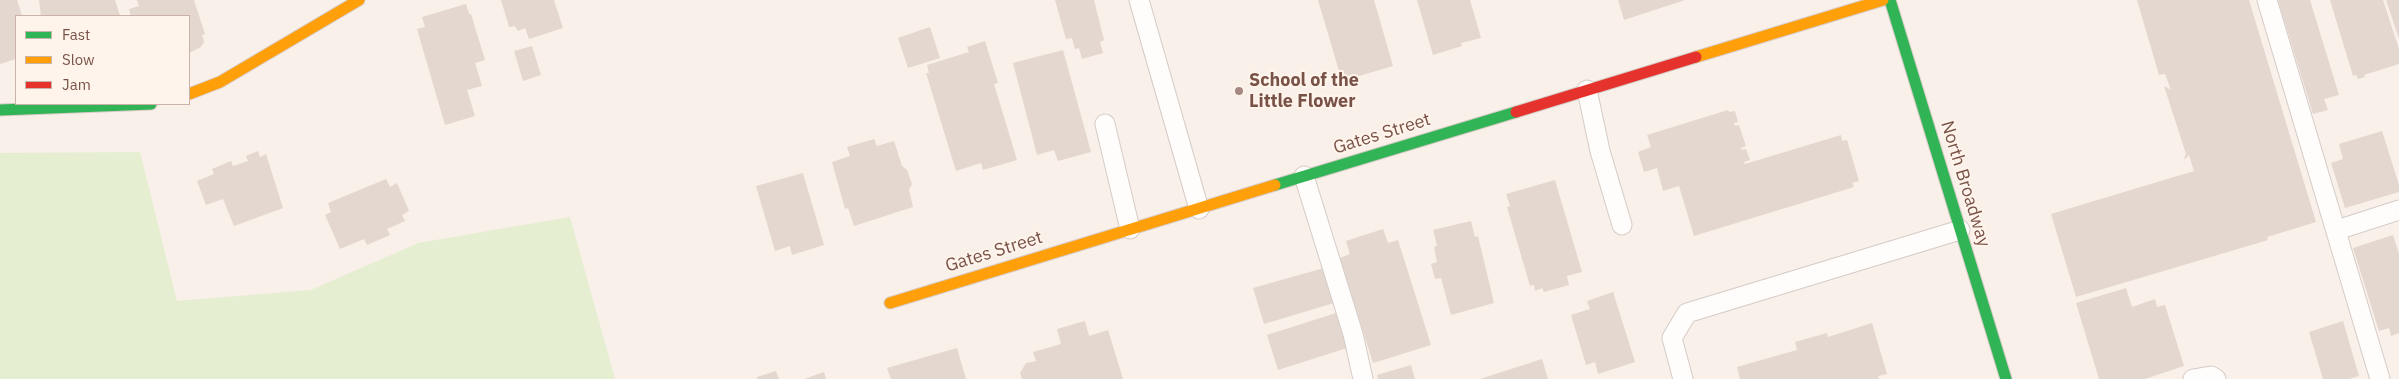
<!DOCTYPE html>
<html>
<head>
<meta charset="utf-8">
<style>
	body { margin:0 }
	#map { position:relative; width:2399px; height:379px; overflow:hidden; background:#f8f0e9; font-family:"IBM Plex Sans",sans-serif }
	canvas { display:block }
	.legend { position:absolute; left:15px; top:15px; width:175px; height:90px; box-sizing:border-box; background:#fff4eb; border:1px solid #c9b3a9; margin:0; padding:6px 9px; list-style:none; font-size:15px; color:#785247 }
	.legend li { display:flex; align-items:center; gap:10px; height:25px }
	.legend b { width:25px; border:1px solid #c9b3a9 }
</style>
</head>
<body>
<div id="map">
<canvas width="2399" height="379"></canvas>
<ul class="legend">
<li><b style="height:6px;background:#30b455"></b>Fast</li>
<li><b style="height:6px;background:#ff9f0a"></b>Slow</li>
<li><b style="height:6px;background:#e5322d"></b>Jam</li>
</ul>
</div>
<script>
const ctx = document.querySelector('canvas').getContext('2d');
ctx.lineJoin = 'round';
function fill(path, color) {
  ctx.fillStyle = color;
  ctx.fill(path, 'evenodd');
}
function toPath(rows) {
  const path = new Path2D();
  for (const r of rows) {
    path.moveTo(r[0], r[1]);
    for (let i = 2; i < r.length; i += 2) path.lineTo(r[i], r[i + 1]);
  }
  return path;
}
function strokePath(path, color, width, dash) {
  ctx.strokeStyle = color;
  ctx.lineWidth = width;
  ctx.lineCap = dash ? 'butt' : 'round';
  ctx.setLineDash(dash || []);
  ctx.stroke(path);
}
function write(font, color, halo, rows, align = 'center') {
  ctx.font = font + ' "IBM Plex Sans",sans-serif';
  ctx.lineWidth = 4;
  ctx.setLineDash([]);
  ctx.textBaseline = 'middle';
  ctx.strokeStyle = halo;
  ctx.fillStyle = color;
  for (const [text, x, y, turn = 0] of rows) {
    ctx.save();
    ctx.translate(x, y);
    ctx.rotate((+turn || 0) * Math.PI / 180);
    ctx.textAlign = isNaN(turn) ? turn : align;
    if (halo) ctx.strokeText(text, 0, 0);
    ctx.fillText(text, 0, 0);
    ctx.restore();
  }
}
const green = toPath([
	[140,152,177,301,311,290,418,243,570,217,615,379,0,379,0,153]
]);
const building = toPath([
	[0,0,17,0,22,16,16,16,16,59,0,64],
	[39,0,115,0,120,16,41,16],
	[137,0,194,0,205,34,202,35,204,42,201,47,189,53,189,16,131,16,129,9,139,6],
	[501,0,554,0,563,28,529,39,525,28,518,31,515,26,509,27],
	[1055,0,1094,0,1104,40,1100,42,1103,53,1082,59,1079,48,1075,49,1072,38,1066,39],
	[1318,0,1374,0,1393,66,1342,81],
	[1417,0,1470,0,1481,38,1461,43,1462,46,1433,55],
	[1618,0,1685,0,1624,20],
	[2137,0,2249,0,2316,222,2267,237,2268,240,2076,297,2051,214,2194,171,2189,155,2185,159,2184,158,2186,154,2164,86,2171,90,2165,74,2159,75],
	[2278,0,2310,0,2339,95,2324,99,2328,110,2313,114],
	[2330,0,2383,0,2399,49,2399,64,2364,75,2365,77,2358,79,2356,75,2353,76],
	[2386,0,2399,0,2399,39],
	[466,4,469,14,471,14,485,60,475,63,482,86,467,90,475,116,445,125,417,29,425,27,422,17],
	[930,27,940,58,908,68,898,38],
	[985,41,998,83,994,84,1017,160,983,170,981,163,956,171,926,73,929,73,927,65,969,52,967,47],
	[532,46,541,75,523,81,514,51],
	[1063,50,1091,152,1058,161,1054,150,1037,155,1013,63],
	[1728,110,1729,112,1735,111,1738,122,1734,123,1735,126,1739,125,1746,146,1741,148,1742,150,1746,149,1750,160,1744,162,1745,164,1841,135,1842,141,1847,140,1859,181,1852,183,1854,187,1694,236,1679,186,1663,191,1657,168,1644,172,1638,152,1651,147,1647,135],
	[2382,131,2399,185,2399,192,2345,208,2331,163,2343,159,2339,144],
	[874,139,877,146,894,141,902,166,907,170,912,184,909,190,913,207,854,226,848,208,845,209,832,162,850,156,847,147],
	[258,151,260,157,266,154,283,208,234,226,223,199,206,205,197,181,214,174,212,169,231,161,233,166,248,161,246,156],
	[803,173,824,245,792,255,790,246,775,251,756,186],
	[386,179,390,187,397,183,409,211,402,215,405,221,387,229,390,235,367,245,364,239,340,249,325,215,331,212,328,203],
	[1555,180,1582,272,1567,276,1569,285,1544,292,1542,288,1535,291,1534,285,1530,286,1507,207,1510,206,1506,194],
	[1471,221,1475,237,1478,236,1494,303,1451,315,1441,278,1435,279,1431,264,1437,262,1434,247,1437,246,1433,230],
	[1383,229,1388,243,1398,240,1431,345,1373,363,1340,258,1350,254,1346,241],
	[2393,235,2399,254,2399,333,2391,336,2389,328,2379,331,2353,248],
	[1324,268,1334,303,1264,324,1253,288],
	[2126,288,2132,307,2155,299,2157,307,2165,305,2184,366,2145,379,2099,379,2076,303],
	[1613,292,1635,362,1598,374,1595,362,1586,365,1571,315,1590,309,1587,301],
	[1336,313,1347,348,1278,370,1267,335],
	[1085,321,1089,336,1108,330,1123,379,1022,379,1020,373,1026,363,1036,361,1033,352,1061,344,1057,329],
	[2343,321,2359,376,2349,379,2323,379,2309,332],
	[1872,323,1887,374,1878,376,1879,379,1740,379,1737,367,1797,350,1795,342,1827,333,1828,337],
	[957,348,966,379,891,379,887,368],
	[1542,359,1548,379,1480,379],
	[1411,365,1415,379,1378,379,1377,375],
	[776,371,779,379,757,379,757,377],
	[824,372,826,379,804,379]
]);
const lane = toPath([
	[1139,0,1199,209],
	[2267,0,2380,379],
	[1587,90,1600,151,1622,225],
	[1105,124,1130,229],
	[1304,176,1353,334,1363,379],
	[2337,230,2399,210],
	[1683,379,1672,338,1687,313,1960,230],
	[2193,379,2211,376,2216,379]
]);
const fast = toPath([
	[1890,0,2006,379],
	[0,110,151,104],
	[1275,185,1516,112]
]);
const slow = toPath([
	[1696,57,1883,0],
	[189,94,220,82,359,0],
	[890,303,1275,185]
]);
const jam = toPath([
	[1516,112,1696,57]
]);
const markers = [
	[1239,91,5,"#a58980"]
];
const poiNames = [
	["School of the",1249,81],
	["Little Flower",1249,102]
];
const streetNames = [
	["Gates Street",1382,134,-17],
	["North Broadway",1965,184,73],
	["Gates Street",994,252,-17]
];
fill(green, '#e6eed2');
fill(building, '#e4d7d0');
strokePath(lane, '#d6cbc6', 21);
strokePath(fast, '#d7cbc6', 13);
strokePath(slow, '#d7cbc6', 13);
strokePath(jam, '#d7cbc6', 13);
strokePath(lane, '#fefdfc', 19);
strokePath(fast, '#30b455', 11);
strokePath(slow, '#ff9f0a', 11);
strokePath(jam, '#e5322d', 11);
for (const [x, y, r, color] of markers) {
  const dot = new Path2D();
  dot.arc(x, y, r, 0, 2 * Math.PI);
  ctx.fillStyle = color;
  ctx.fill(dot);
  strokePath(dot, '#fff4eb', 2);
}
write('bold 18px', '#785247', '#fff4eb', poiNames, 'left');
write('18px', '#785247', '#fff4eb', streetNames);
</script>
</body>
</html>
